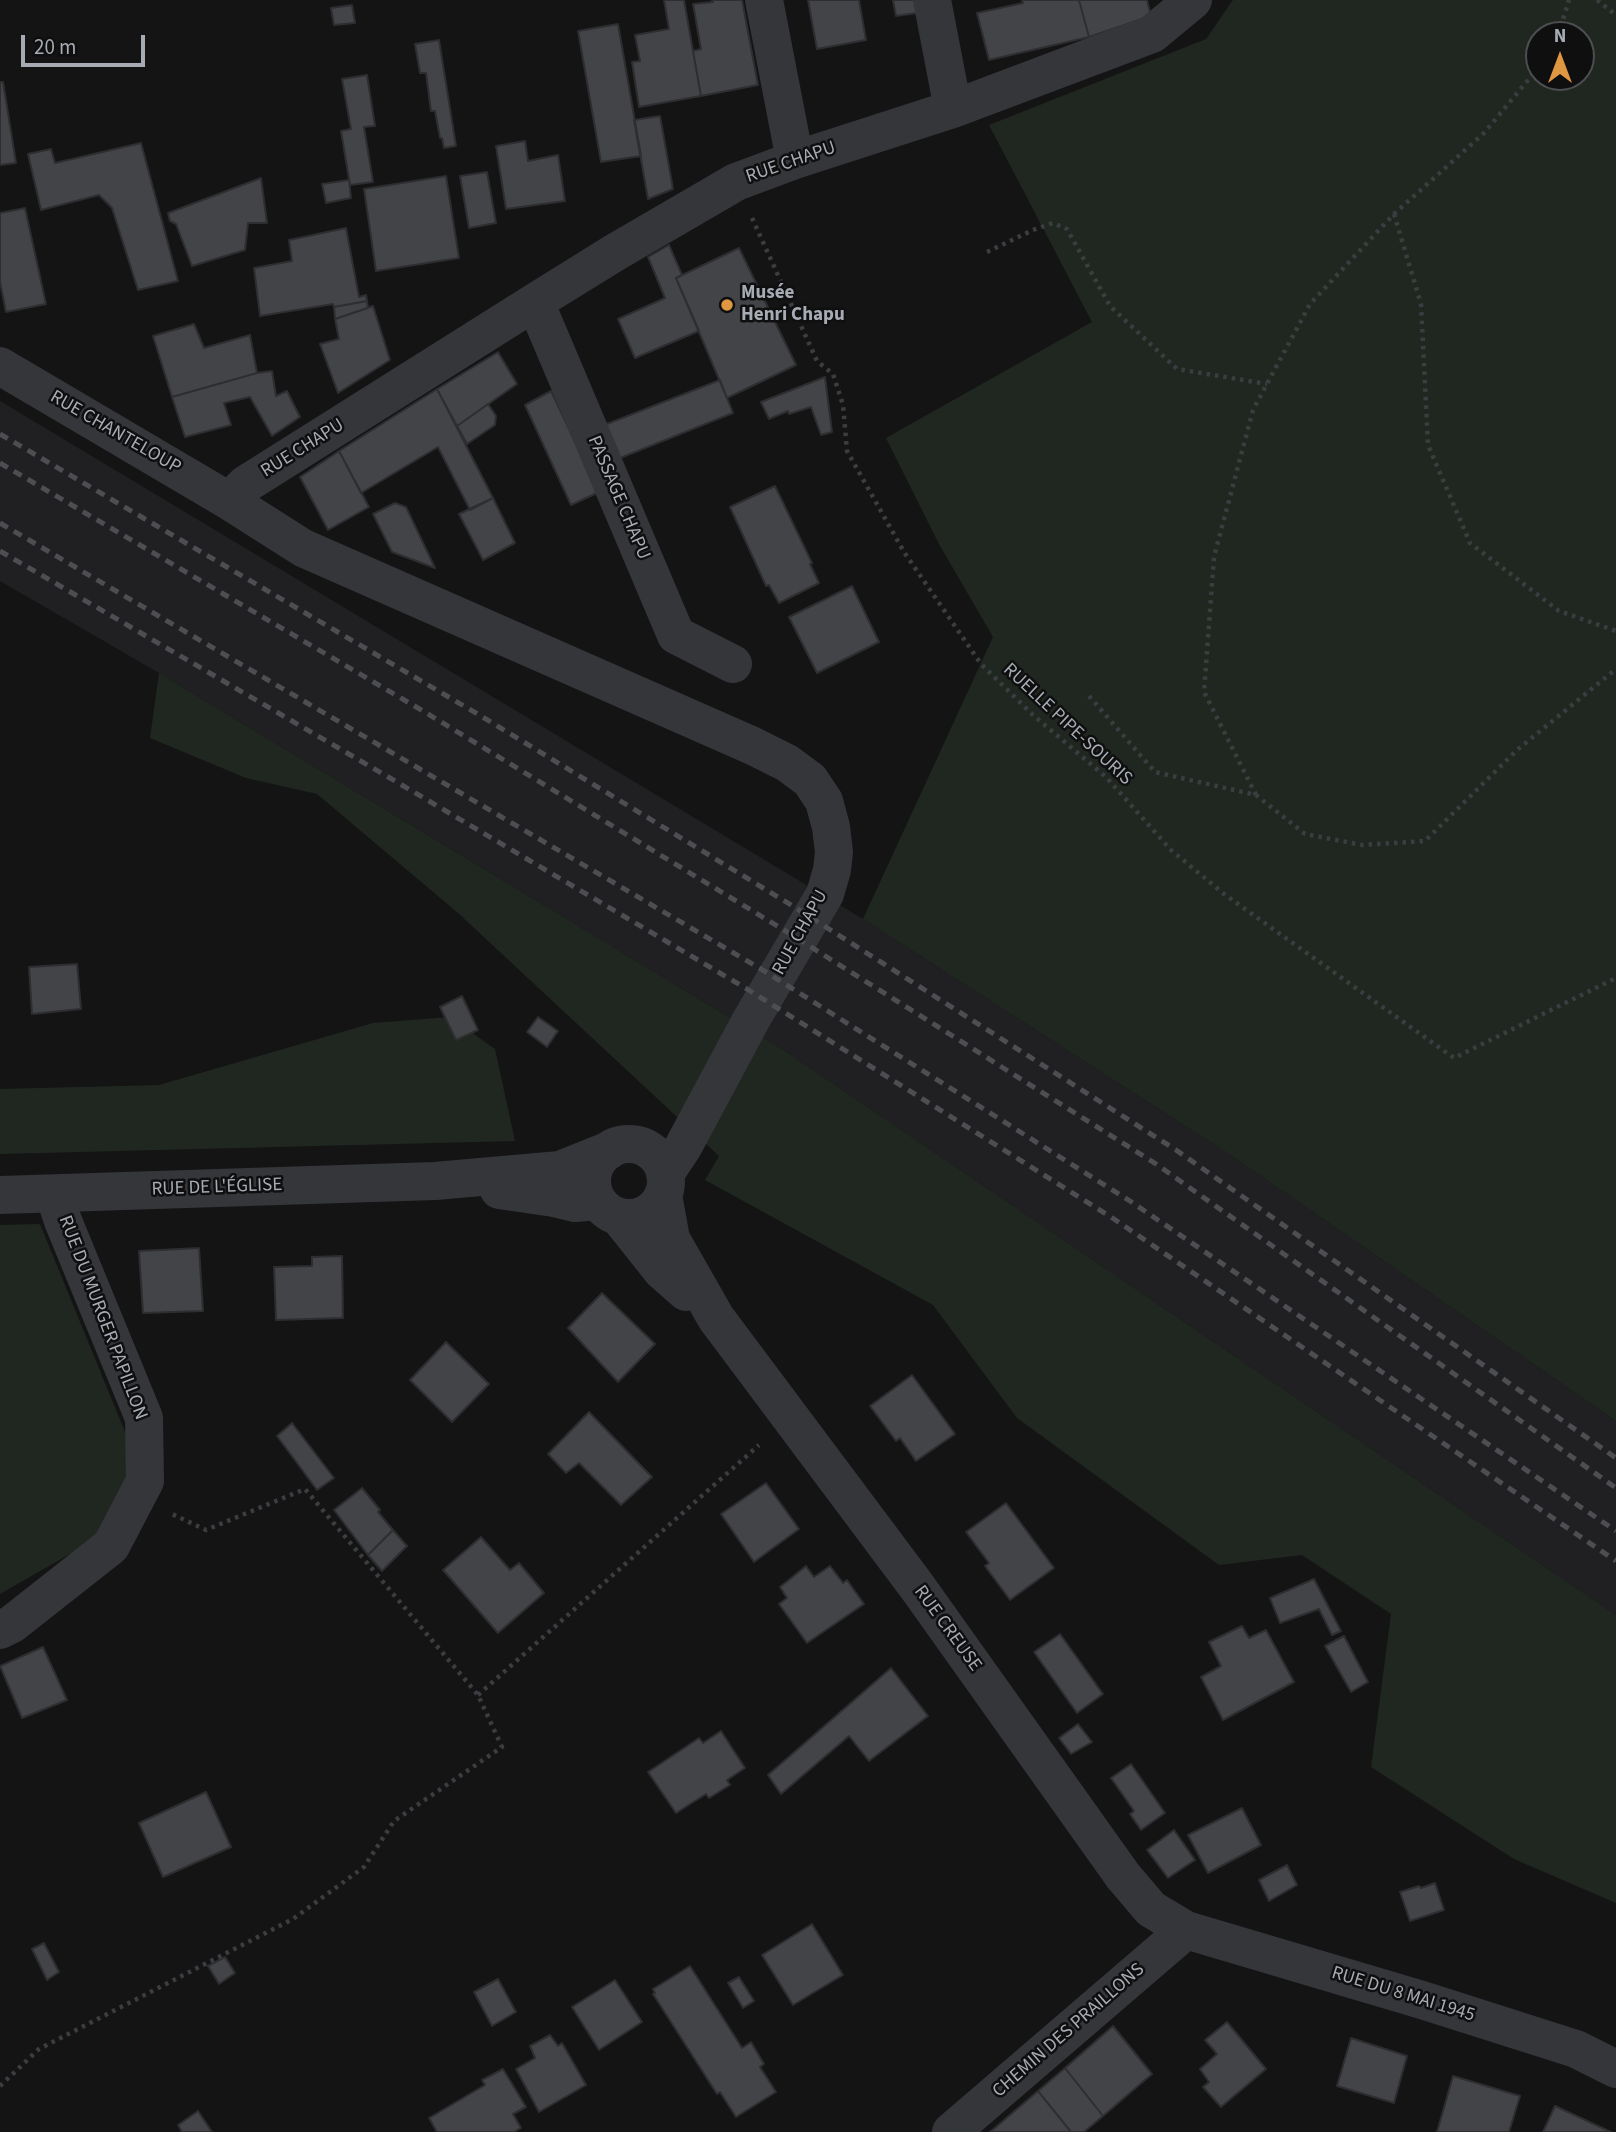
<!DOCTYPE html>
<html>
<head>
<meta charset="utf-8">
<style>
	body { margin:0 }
	#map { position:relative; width:1616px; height:2132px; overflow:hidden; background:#141415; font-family:"Source Sans 3",sans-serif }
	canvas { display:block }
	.north { position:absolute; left:1525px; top:21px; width:70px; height:70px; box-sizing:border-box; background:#0f0f10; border:2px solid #4c4e52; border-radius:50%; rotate:0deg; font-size:19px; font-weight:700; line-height:28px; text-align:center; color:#a7acb4 }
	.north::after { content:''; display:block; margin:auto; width:24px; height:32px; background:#e09741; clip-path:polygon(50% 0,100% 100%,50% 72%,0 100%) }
	.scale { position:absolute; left:21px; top:35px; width:124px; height:32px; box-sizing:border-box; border:4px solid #a7acb4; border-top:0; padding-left:9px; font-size:21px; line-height:24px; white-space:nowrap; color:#a7acb4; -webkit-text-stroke:5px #0f0f10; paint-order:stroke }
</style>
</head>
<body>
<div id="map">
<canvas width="1616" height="2132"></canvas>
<div class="north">N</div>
<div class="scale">20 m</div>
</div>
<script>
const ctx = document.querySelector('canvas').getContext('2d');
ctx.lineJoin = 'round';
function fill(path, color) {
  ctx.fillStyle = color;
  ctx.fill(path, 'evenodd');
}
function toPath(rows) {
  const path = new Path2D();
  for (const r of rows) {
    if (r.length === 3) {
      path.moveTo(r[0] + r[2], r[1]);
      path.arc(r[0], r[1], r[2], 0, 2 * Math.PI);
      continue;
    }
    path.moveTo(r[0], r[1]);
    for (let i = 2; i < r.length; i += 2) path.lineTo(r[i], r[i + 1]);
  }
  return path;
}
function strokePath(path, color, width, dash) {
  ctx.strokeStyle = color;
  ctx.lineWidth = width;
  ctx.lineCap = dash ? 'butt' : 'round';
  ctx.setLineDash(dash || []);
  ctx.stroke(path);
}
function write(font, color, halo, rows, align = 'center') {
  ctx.font = font + ' "Source Sans 3",sans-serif';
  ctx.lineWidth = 5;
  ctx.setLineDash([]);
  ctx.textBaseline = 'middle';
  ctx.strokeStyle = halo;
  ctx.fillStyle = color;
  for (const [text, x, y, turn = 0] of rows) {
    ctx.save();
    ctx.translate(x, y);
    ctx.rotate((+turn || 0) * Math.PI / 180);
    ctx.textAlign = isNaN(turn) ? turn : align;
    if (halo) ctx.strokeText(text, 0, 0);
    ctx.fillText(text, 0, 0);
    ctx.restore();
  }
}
const built = toPath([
	[0,401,863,919,1229,1154,1616,1421,1616,1615,782,1049,159,673,0,581]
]);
const green = toPath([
	[1233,0,1616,0,1616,1421,1229,1154,863,919,993,637,939,544,886,438,1092,322,989,125,1206,39],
	[1539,35,1581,35,1581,77,1539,77],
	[159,673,782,1049,1616,1615,1616,1903,1514,1859,1371,1767,1391,1614,1302,1555,1219,1565,1017,1418,933,1305,705,1180,719,1156,458,913,317,794,246,778,150,738],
	[450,1017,495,1049,515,1141,0,1154,0,1089,159,1085,373,1023],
	[40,1224,132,1449,130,1497,96,1539,0,1594,0,1225]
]);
const building = toPath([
	[664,0,684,0,701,96,639,107,632,62,640,61,635,35,669,29,664,0],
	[712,0,742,0,758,85,701,96,693,51,701,49,693,4,713,2,712,0],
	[808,0,859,0,866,40,817,49,808,0],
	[893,0,915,0,917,13,896,16,893,0],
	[1022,0,1079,0,1089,37,989,60,977,13,1023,3,1022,0],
	[1079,0,1147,0,1151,16,1089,37,1079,0],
	[352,5,355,23,334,25,331,8,352,5],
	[618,24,641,156,601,162,578,31,618,24],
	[439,40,456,146,444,148,442,138,440,138,435,111,431,111,426,73,420,73,415,44,439,40],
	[367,75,375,126,364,127,373,182,350,185,341,131,351,129,342,79,367,75],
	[0,82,3,82,16,163,0,165,0,82],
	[660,116,673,189,648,199,634,120,660,116],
	[525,141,528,161,558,155,565,201,506,209,496,146,525,141],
	[141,143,178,281,138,290,112,208,99,195,41,210,28,154,51,149,55,163,141,143],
	[487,172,496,223,469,228,460,176,487,172],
	[446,176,459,258,376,271,364,189,446,176],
	[261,178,267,223,248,223,245,250,192,266,176,224,170,221,168,213,261,178],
	[349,180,351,198,326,203,322,184,349,180],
	[25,208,46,304,6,312,0,282,0,213,25,208],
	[346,228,359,297,366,295,367,301,334,307,333,304,260,316,254,268,292,261,289,240,346,228],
	[669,245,682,275,676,278,699,331,635,358,618,319,665,298,648,257,669,245],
	[739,248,796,365,727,398,676,278,739,248],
	[367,301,368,308,335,319,334,307,367,301],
	[373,306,390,360,338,393,320,344,339,339,335,319,373,306],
	[194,324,204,348,250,335,257,373,172,397,153,336,194,324],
	[498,352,517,384,457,426,437,389,498,352],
	[272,371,276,396,287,391,300,417,272,436,250,397,224,403,231,425,185,437,172,397,257,373,272,371],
	[825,377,832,432,821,435,811,407,789,414,788,411,769,419,761,402,825,377],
	[720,380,733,413,610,462,594,429,720,380],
	[437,389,493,498,470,510,438,447,361,493,339,451,437,389],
	[551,391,599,492,571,505,525,405,551,391],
	[488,404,496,416,495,425,467,444,457,426,488,404],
	[339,451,369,507,328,530,300,477,339,451],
	[775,486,812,563,810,564,819,583,779,603,769,585,766,586,730,507,775,486],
	[493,498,515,543,483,560,459,514,493,498],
	[395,503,406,507,435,568,392,552,373,514,395,503],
	[852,586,879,642,817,673,789,617,852,586],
	[77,964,81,1009,32,1014,29,967,77,964],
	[462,996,478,1030,456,1040,440,1007,462,996],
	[538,1017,558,1031,547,1047,527,1032,538,1017],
	[199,1248,203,1311,143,1313,139,1251,199,1248],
	[342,1256,343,1318,276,1320,274,1267,312,1266,312,1257,342,1256],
	[602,1293,655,1344,618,1382,568,1328,602,1293],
	[446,1342,489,1384,452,1422,410,1380,446,1342],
	[912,1375,955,1434,916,1461,900,1438,896,1441,870,1406,912,1375],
	[589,1412,652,1477,621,1505,579,1463,566,1473,548,1454,589,1412],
	[292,1423,334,1478,317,1490,277,1436,292,1423],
	[766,1483,799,1529,754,1562,721,1514,766,1483],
	[362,1488,380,1510,378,1512,393,1530,368,1555,334,1510,362,1488],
	[1006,1503,1054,1568,1010,1600,985,1566,989,1563,966,1532,1006,1503],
	[393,1530,407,1546,382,1571,368,1555,393,1530],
	[481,1537,510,1570,519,1563,544,1593,498,1633,443,1570,481,1537],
	[806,1566,814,1577,830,1566,843,1583,847,1580,864,1604,807,1643,779,1604,787,1598,780,1587,806,1566],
	[1314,1579,1341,1631,1332,1635,1319,1609,1280,1623,1270,1598,1314,1579],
	[1242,1626,1249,1638,1266,1630,1294,1682,1223,1720,1201,1677,1221,1666,1209,1642,1242,1626],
	[1060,1634,1103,1694,1077,1713,1034,1652,1060,1634],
	[1344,1636,1368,1682,1351,1692,1325,1646,1344,1636],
	[43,1647,67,1700,22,1718,0,1666,43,1647],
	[891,1668,928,1716,869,1761,849,1736,781,1794,768,1775,891,1668],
	[1078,1724,1092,1742,1071,1754,1059,1738,1078,1724],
	[721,1731,745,1768,727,1780,730,1785,709,1798,706,1794,676,1813,648,1772,699,1738,703,1743,721,1731],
	[1131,1764,1165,1813,1141,1830,1130,1814,1134,1811,1111,1778,1131,1764],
	[206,1792,231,1847,163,1877,139,1823,206,1792],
	[1242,1808,1261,1845,1208,1873,1188,1835,1242,1808],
	[1174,1830,1195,1860,1168,1878,1147,1850,1174,1830],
	[1287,1865,1297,1885,1269,1901,1259,1880,1287,1865],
	[1435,1883,1444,1910,1410,1921,1400,1892,1419,1886,1421,1888,1435,1883],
	[812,1924,843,1975,793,2005,762,1955,812,1924],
	[44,1943,59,1972,47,1980,32,1949,44,1943],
	[225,1957,235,1973,219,1984,208,1966,225,1957],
	[690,1966,742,2048,751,2042,764,2064,760,2067,776,2092,736,2117,720,2092,717,2094,653,1994,655,1993,653,1989,690,1966],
	[739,1977,754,2001,743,2008,728,1983,739,1977],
	[498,1979,516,2012,492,2026,474,1992,498,1979],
	[615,1980,642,2022,599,2050,572,2007,615,1980],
	[1227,2022,1266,2069,1221,2107,1203,2087,1209,2082,1200,2069,1217,2054,1205,2040,1227,2022],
	[1113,2026,1152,2074,1103,2116,1065,2068,1113,2026],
	[550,2035,558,2046,562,2043,586,2085,539,2112,516,2069,535,2058,530,2046,550,2035],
	[1351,2038,1407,2056,1394,2103,1337,2086,1351,2038],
	[1065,2068,1103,2116,1084,2132,1071,2132,1038,2091,1065,2068],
	[503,2069,526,2107,513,2114,521,2128,514,2132,437,2132,429,2118,485,2085,482,2080,503,2069],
	[1453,2076,1520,2096,1509,2132,1437,2132,1453,2076],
	[1038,2091,1071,2132,990,2132,1038,2091],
	[1555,2106,1611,2132,1543,2132,1555,2106],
	[198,2111,212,2132,182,2132,178,2125,198,2111]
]);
const path = toPath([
	[1597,0,1616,15],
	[1558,35,1569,0],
	[1394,214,1421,304,1428,445,1470,543,1559,611,1616,631],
	[752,218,817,361,833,374,843,405,847,451,904,552,981,664,1033,715,1106,777,1171,850,1224,894,1454,1058,1616,978],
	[987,252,1033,230,1053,223,1067,229,1110,306,1177,369,1267,384],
	[1089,696,1155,772,1256,795,1305,834,1362,845,1425,841,1517,750,1616,669],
	[1256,795,1204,692,1214,557,1253,410,1310,304,1394,214,1484,133,1539,67],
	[478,1695,759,1445],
	[0,2086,39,2049,293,1919,364,1867,394,1821,502,1747,478,1695,305,1489,206,1530,172,1514]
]);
const minor = toPath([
	[764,0,795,160],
	[932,0,953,109],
	[535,302,676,635,733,664],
	[0,366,229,501],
	[629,1181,37],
	[665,1174,683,1147,751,1020,825,894,832,870,834,852,831,827,824,801,810,780,787,763,753,746,303,548,229,501,246,484,535,302,614,253,736,182,795,160,953,109,1152,34,1193,0],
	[499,1190,554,1198,575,1203,597,1201],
	[0,1195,435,1181,560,1170,610,1150],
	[663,1195,671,1239,716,1318,918,1588,1123,1876,1151,1909,1186,1930,1422,2000,1576,2049,1616,2069],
	[619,1217,662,1271,686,1292],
	[0,1630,12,1624,111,1546,145,1481,144,1418,63,1221,54,1194],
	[951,2132,1186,1930]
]);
const rail = toPath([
	[0,434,481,716,796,908,1176,1150,1616,1458],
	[0,463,423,711,784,930,1156,1164,1616,1488],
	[0,523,761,969,1130,1201,1616,1531],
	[0,551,390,778,747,989,1114,1219,1616,1561]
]);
const markers = [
	[727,305,7,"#e09741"]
];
const streetNames = [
	["RUE CHAPU",791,163,-19],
	["RUE CHANTELOUP",115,433,30],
	["RUE CHAPU",303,449,-32],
	["PASSAGE CHAPU",618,498,67],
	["RUELLE PIPE-SOURIS",1067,725,43],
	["RUE CHAPU",801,933,-61],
	["RUE DE L'ÉGLISE",217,1188,-2],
	["RUE DU MURGER PAPILLON",102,1318,69],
	["RUE CREUSE",947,1629,54],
	["RUE DU 8 MAI 1945",1403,1995,17],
	["CHEMIN DES PRAILLONS",1069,2031,-41]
];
const poiNames = [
	["Musée",741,294],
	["Henri Chapu",741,316]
];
fill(built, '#202022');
fill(green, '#202720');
fill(building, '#434448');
strokePath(building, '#2e2e31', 2);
strokePath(path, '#3b3d40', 4.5, [3.5, 5]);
strokePath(minor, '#35363a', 38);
strokePath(rail, '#4c4e52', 5, [9, 7]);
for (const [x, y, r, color] of markers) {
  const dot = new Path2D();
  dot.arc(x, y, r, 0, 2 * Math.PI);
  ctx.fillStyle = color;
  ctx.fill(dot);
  strokePath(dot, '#0f0f10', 2.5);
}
write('19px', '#a7acb4', '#0f0f10', streetNames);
write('bold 19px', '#a7acb4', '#0f0f10', poiNames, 'left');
</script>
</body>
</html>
